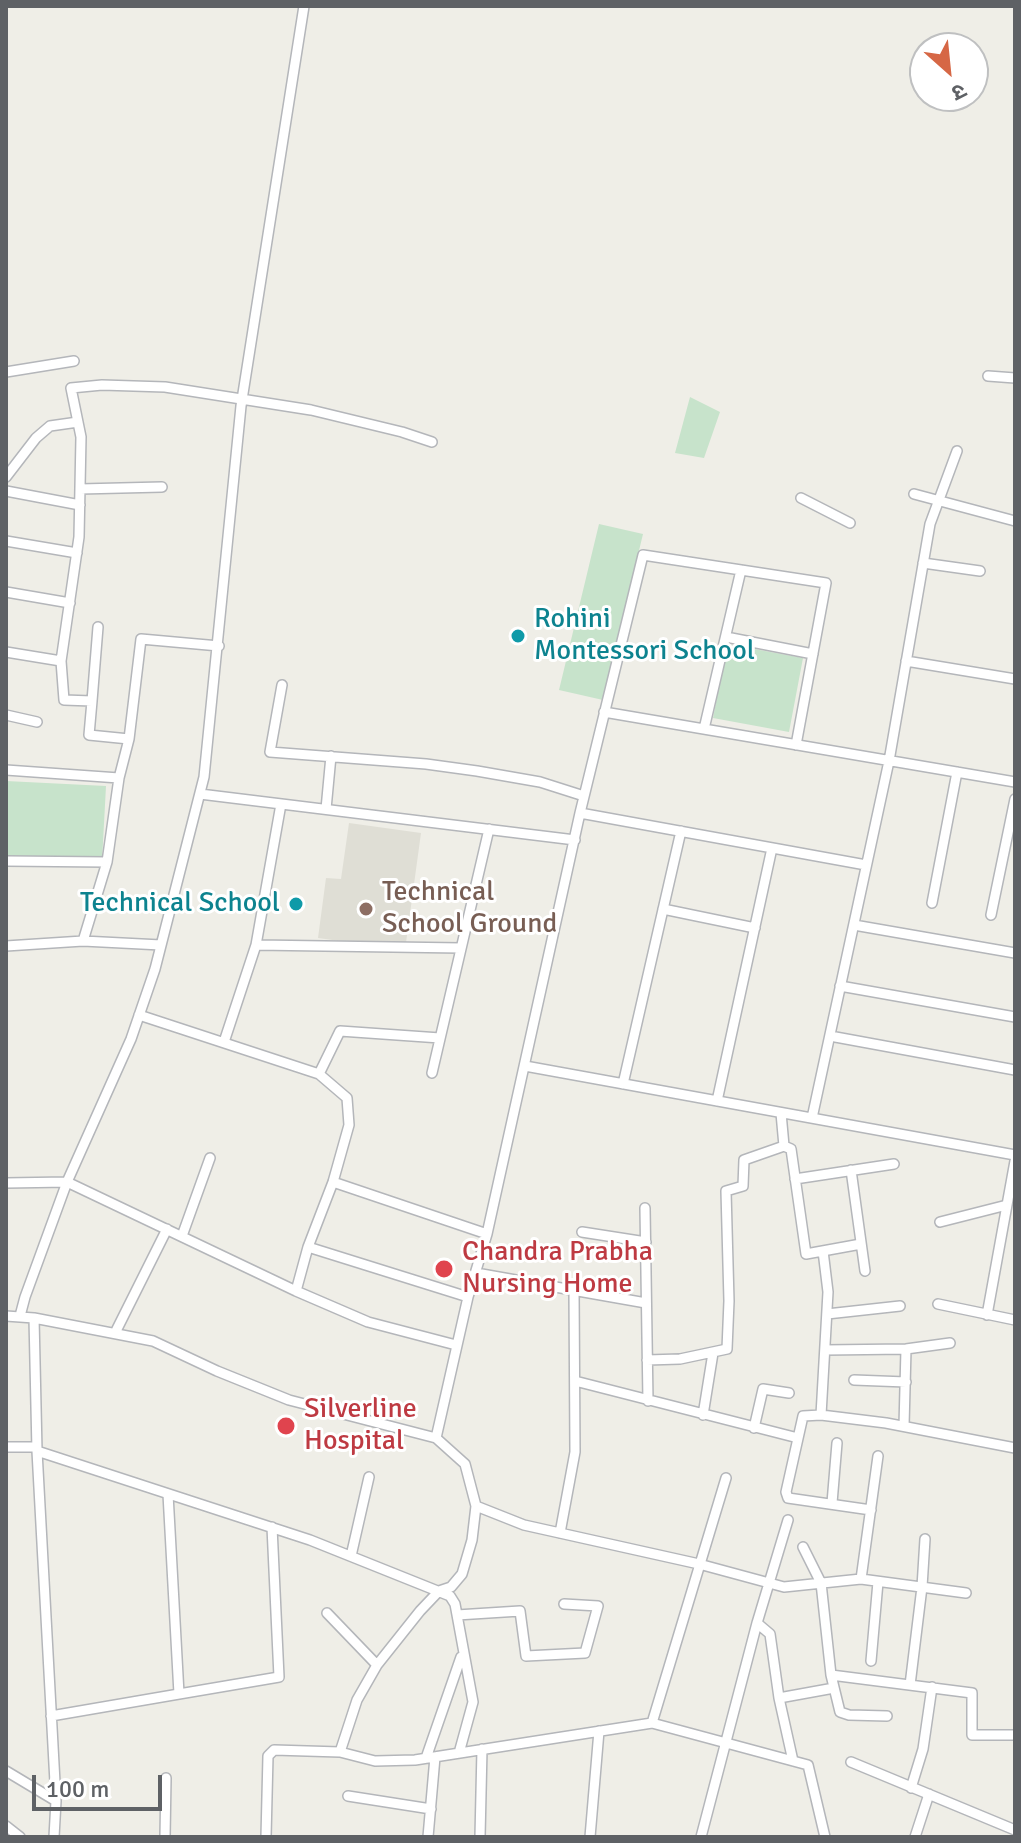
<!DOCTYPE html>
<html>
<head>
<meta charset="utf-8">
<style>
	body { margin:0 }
	#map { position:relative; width:1021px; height:1843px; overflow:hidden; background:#efeee7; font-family:Signika,"Noto Sans Devanagari",sans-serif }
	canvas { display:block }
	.frame { position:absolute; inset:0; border:8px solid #5e6165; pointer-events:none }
	.north { position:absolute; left:909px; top:32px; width:80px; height:80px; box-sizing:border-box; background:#fff; border:2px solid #bfc0c1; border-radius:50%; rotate:153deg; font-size:22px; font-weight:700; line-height:32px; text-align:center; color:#5e6165 }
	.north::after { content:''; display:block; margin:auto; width:28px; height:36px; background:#d66745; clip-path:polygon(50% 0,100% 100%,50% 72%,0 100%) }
	.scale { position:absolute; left:32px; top:1775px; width:130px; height:36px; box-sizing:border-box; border:4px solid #5e6165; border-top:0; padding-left:10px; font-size:24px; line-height:28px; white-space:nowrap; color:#5e6165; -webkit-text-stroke:6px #fff; paint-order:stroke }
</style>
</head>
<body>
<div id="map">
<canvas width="1021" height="1843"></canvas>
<div class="frame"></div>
<div class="north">उ</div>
<div class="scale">100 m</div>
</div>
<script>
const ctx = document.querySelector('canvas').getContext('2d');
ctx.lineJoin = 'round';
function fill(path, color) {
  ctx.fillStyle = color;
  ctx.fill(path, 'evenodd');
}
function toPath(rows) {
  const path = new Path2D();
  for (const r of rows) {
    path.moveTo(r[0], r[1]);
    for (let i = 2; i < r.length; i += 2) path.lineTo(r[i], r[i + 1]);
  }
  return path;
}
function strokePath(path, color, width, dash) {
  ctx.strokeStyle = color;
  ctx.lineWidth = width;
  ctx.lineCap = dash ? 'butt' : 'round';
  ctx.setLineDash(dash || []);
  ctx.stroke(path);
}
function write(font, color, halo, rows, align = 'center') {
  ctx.font = font + ' Signika,sans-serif';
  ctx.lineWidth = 6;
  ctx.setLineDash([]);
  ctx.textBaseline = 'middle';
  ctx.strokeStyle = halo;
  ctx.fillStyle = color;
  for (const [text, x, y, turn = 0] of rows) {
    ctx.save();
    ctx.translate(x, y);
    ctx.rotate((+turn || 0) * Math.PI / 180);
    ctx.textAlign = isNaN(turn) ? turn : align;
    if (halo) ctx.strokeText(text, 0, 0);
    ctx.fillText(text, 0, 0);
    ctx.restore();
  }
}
const education = toPath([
	[349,823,421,833,405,950,318,938,326,878,341,879]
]);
const green = toPath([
	[690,397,720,412,704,458,675,453],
	[599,524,643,534,603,700,559,690],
	[727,644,803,658,789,732,713,718],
	[6,781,106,786,102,861,6,857]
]);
const minor = toPath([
	[6,372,74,361],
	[988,376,1015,378],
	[6,477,36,438,50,426,78,422],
	[80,489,162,487],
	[6,491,80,505],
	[914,494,1015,521],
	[801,498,850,523],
	[6,541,77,553],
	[923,563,980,571],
	[6,592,70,603],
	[98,627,92,701,64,700,61,661,79,537,81,437,71,388,102,385,165,387,311,410,402,432,432,442],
	[726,637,813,654],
	[6,652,61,661],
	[906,661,1015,679],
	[282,685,270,752,426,764,477,771,540,782,584,796],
	[92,701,89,735,129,739],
	[604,712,1015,782],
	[6,715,37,722],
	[704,729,741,570],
	[6,770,119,778],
	[200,794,575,840],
	[326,809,331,756],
	[580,813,866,865],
	[6,861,107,862],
	[932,903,957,772],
	[663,909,755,928],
	[991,915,1015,799],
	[854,925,1015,953],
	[83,941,107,862,119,778,129,739,141,639,219,646],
	[256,945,461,948],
	[6,946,83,941,161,945],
	[840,986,1015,1017],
	[139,1015,319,1074,347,1098,349,1125,333,1182,308,1247,296,1291],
	[830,1036,1015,1070],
	[224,1042,256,945,281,804],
	[525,1066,1015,1155],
	[432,1073,489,829],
	[319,1074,340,1031,440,1038],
	[623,1084,681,831],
	[717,1101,772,848],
	[781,1113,784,1146,791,1149,806,1254,861,1244],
	[812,1118,889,761,930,524,957,451],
	[851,1170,865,1271],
	[795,1179,894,1164],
	[333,1182,487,1234],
	[6,1183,67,1182,296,1291,368,1322,456,1345],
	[645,1208,648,1401],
	[940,1222,1007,1205],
	[582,1232,646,1242],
	[182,1236,210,1158],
	[308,1247,468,1297],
	[476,1273,646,1303],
	[938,1304,1015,1320],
	[827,1314,900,1306],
	[987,1315,1015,1161],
	[6,1316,34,1318,153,1341,217,1371,289,1400,436,1438,465,1464,476,1506,472,1540,462,1574,451,1587,439,1591,420,1611,377,1665,357,1700,340,1752],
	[20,1316,25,1297,67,1182,131,1039,155,969,204,777,241,406,304,6],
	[34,1318,37,1451,56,1801,54,1837],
	[115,1333,167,1229],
	[825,1350,906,1349,950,1343],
	[647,1360,680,1359,727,1349,729,1301,726,1191,743,1186,744,1160,784,1146],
	[854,1380,906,1382],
	[575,1381,798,1438],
	[703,1415,713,1353],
	[821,1415,828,1292,823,1251],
	[904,1426,906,1349],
	[754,1428,763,1389,789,1393],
	[436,1438,468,1297,487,1234,580,813,643,555,826,583,796,745],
	[6,1447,37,1447],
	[37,1451,310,1540,450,1596,455,1604,473,1702,459,1753],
	[168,1494,179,1694,279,1677,272,1527],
	[832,1503,837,1443],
	[476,1506,524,1525,699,1564,784,1587,861,1579,966,1593],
	[871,1510,788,1498,786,1492,803,1416,821,1415,886,1423,1015,1448],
	[560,1533,575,1452,574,1290],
	[803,1547,821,1583,831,1675,840,1712,849,1715,887,1716],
	[351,1556,369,1477],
	[861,1579,878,1456],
	[327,1613,377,1665],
	[457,1615,520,1611,526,1656,585,1653,598,1606,564,1604],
	[757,1623,770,1634,779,1698,793,1761],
	[871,1661,878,1582],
	[831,1675,972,1693,972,1735,1015,1735],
	[910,1685,922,1587,925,1539],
	[779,1698,834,1688],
	[51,1716,179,1694],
	[652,1723,726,1478],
	[426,1758,461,1657],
	[851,1762,1015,1830],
	[6,1771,56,1801],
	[911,1788,923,1749,932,1687],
	[348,1796,431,1809],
	[6,1826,20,1837],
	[165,1837,166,1778],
	[266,1837,268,1756,274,1750,340,1752,375,1761,415,1760,652,1723,808,1765,825,1837],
	[428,1837,435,1757],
	[480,1837,482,1749],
	[590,1837,599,1731],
	[701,1837,757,1623,788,1520],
	[915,1837,929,1794]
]);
const markers = [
	[518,636,8,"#0f9aa8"],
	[296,904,8,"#0f9aa8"],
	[366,909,8,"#8d6e63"],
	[444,1269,10,"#e0444e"],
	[286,1426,10,"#e0444e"]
];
const cultureNames = [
	["Rohini",534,620],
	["Montessori School",534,652],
	["Technical School",280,904,"right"]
];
const educationNames = [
	["Technical",382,893],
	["School Ground",382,925]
];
const healthNames = [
	["Chandra Prabha",462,1253],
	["Nursing Home",462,1285],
	["Silverline",304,1410],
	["Hospital",304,1442]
];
fill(education, '#dfded5');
fill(green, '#c7e3cb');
strokePath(minor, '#b4b6ba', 12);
strokePath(minor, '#fff', 9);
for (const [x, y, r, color] of markers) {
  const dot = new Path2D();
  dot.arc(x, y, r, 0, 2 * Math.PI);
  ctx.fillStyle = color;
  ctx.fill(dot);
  strokePath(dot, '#fff', 3);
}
write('28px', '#0d838f', '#fff', cultureNames, 'left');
write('28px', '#785e54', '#fff', educationNames, 'left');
write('28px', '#be3a42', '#fff', healthNames, 'left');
</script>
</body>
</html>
